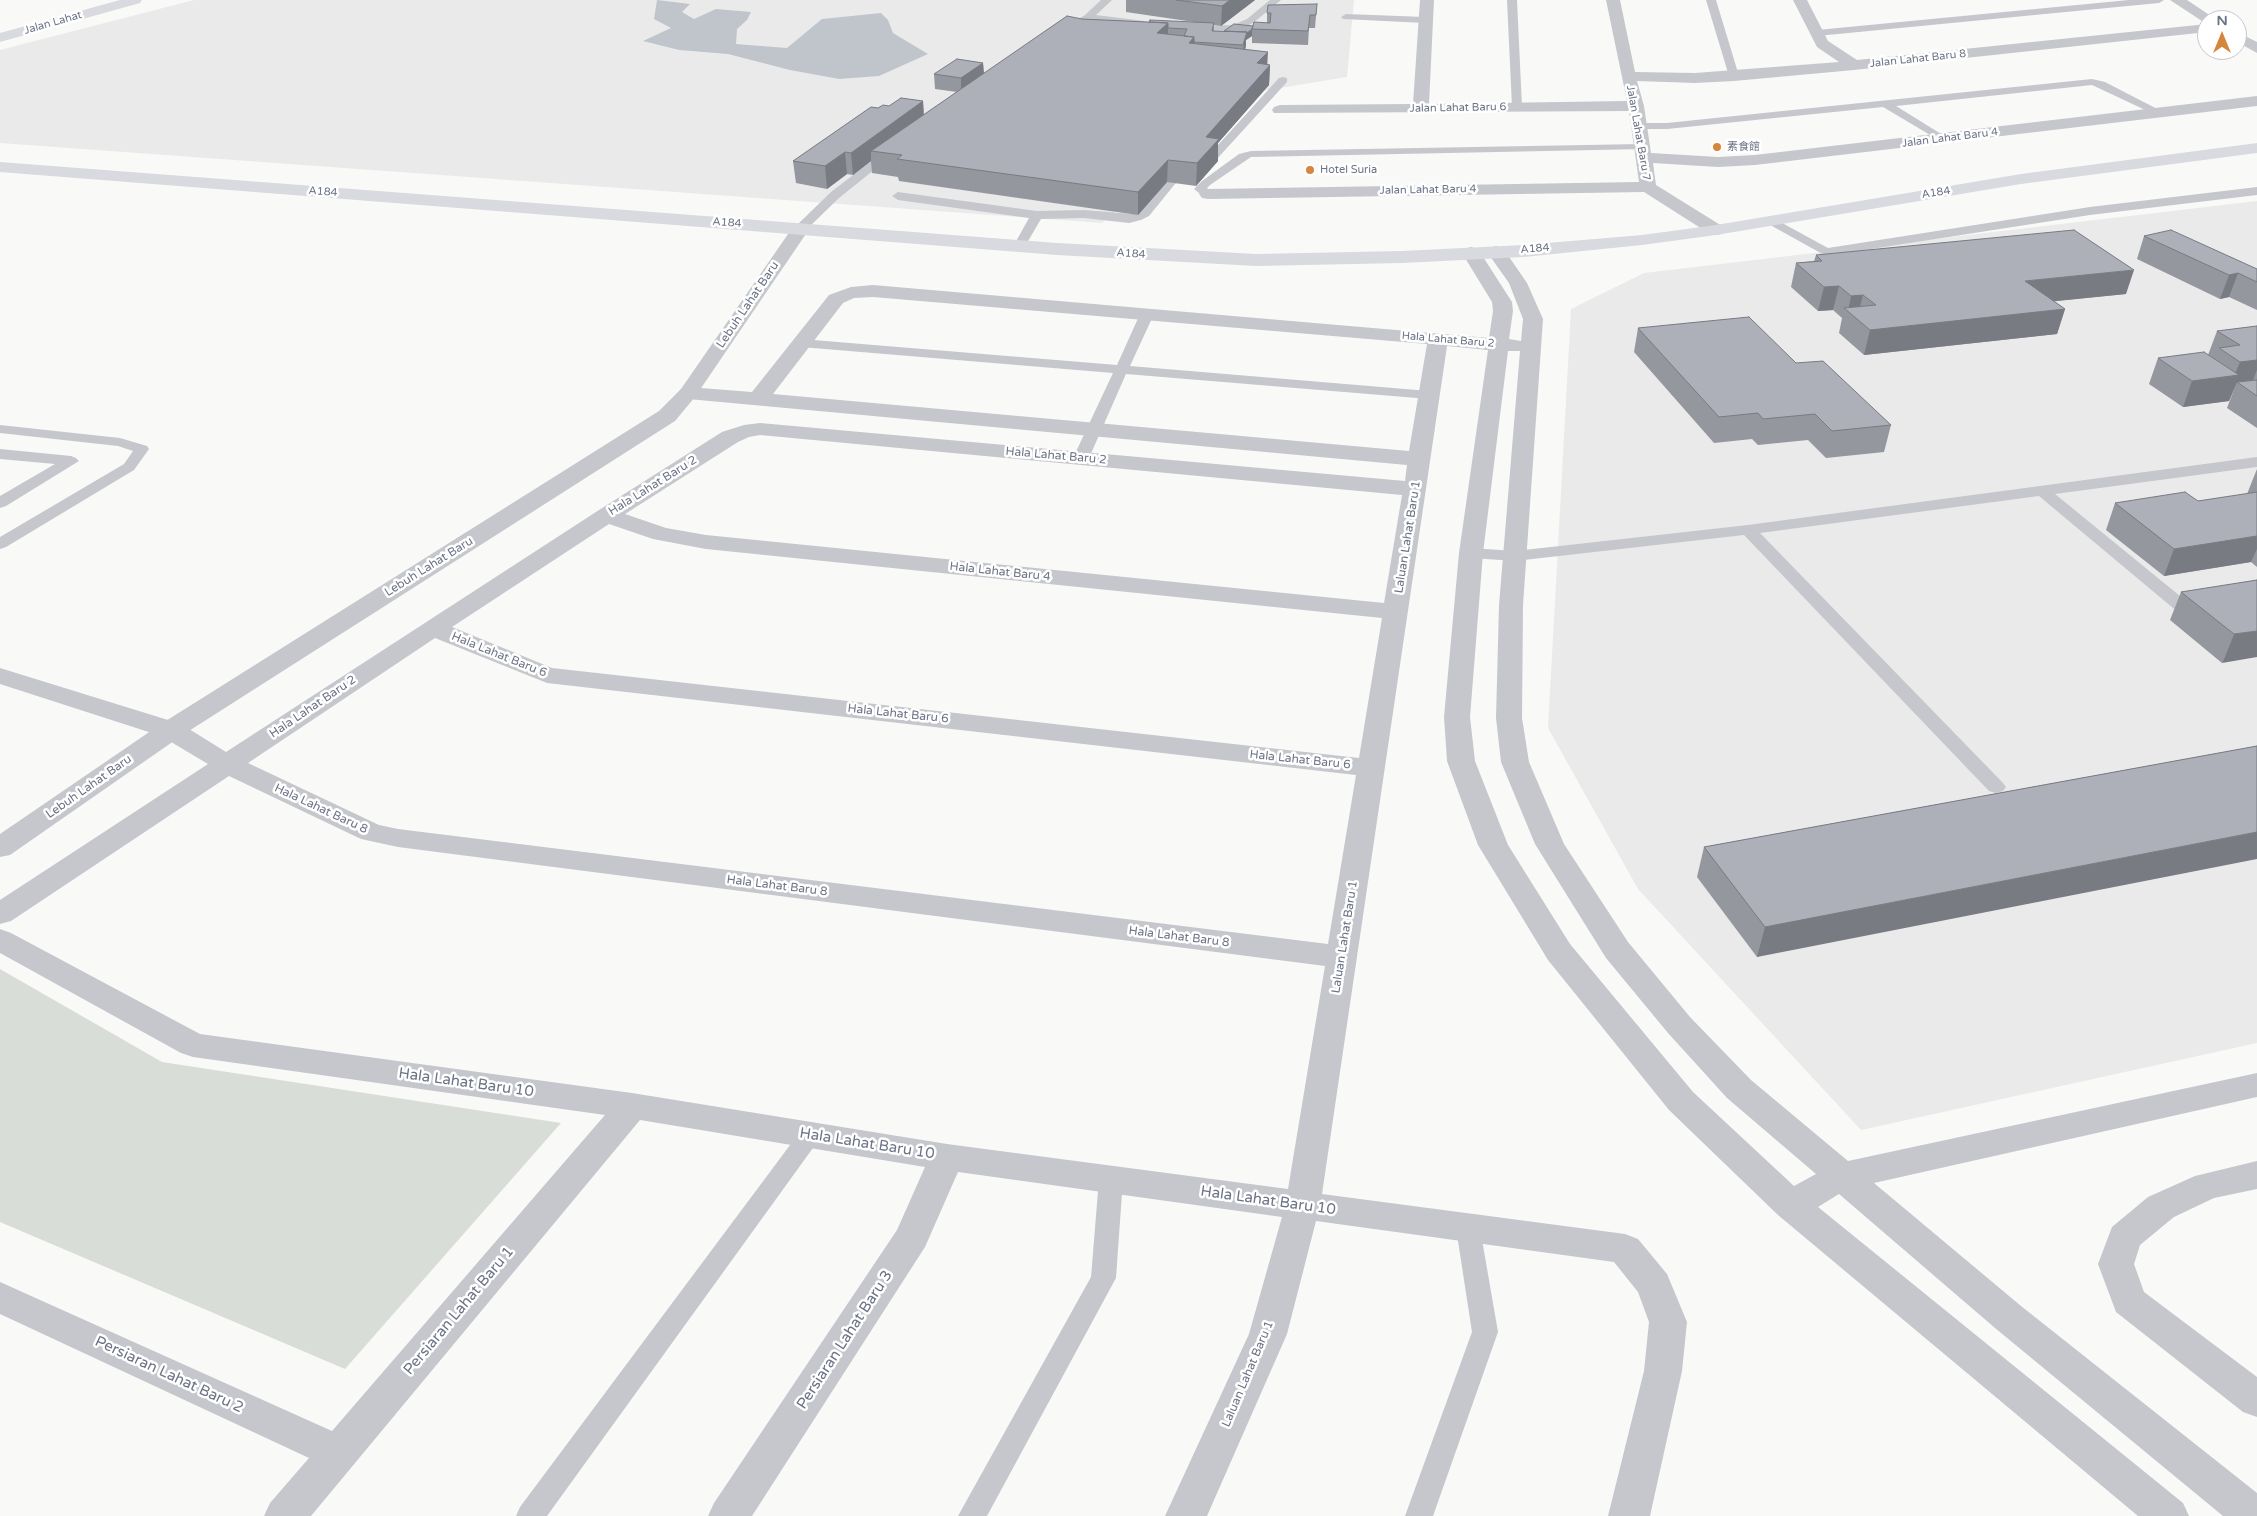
<!DOCTYPE html>
<html>
<head>
<meta charset="utf-8">
<style>
	body { margin:0 }
	#map { position:relative; width:2257px; height:1516px; overflow:hidden; background:#f9f9f7; font-family:"Varela Round",sans-serif }
	canvas { display:block }
	.north { position:absolute; left:2197px; top:10px; width:50px; height:50px; box-sizing:border-box; background:#fff; border:1px solid #c4c7cf; border-radius:50%; rotate:0deg; font-size:14px; font-weight:700; line-height:20px; text-align:center; color:#6b7386 }
	.north::after { content:''; display:block; margin:auto; width:18px; height:22px; background:#d5853c; clip-path:polygon(50% 0,100% 100%,50% 72%,0 100%) }
</style>
</head>
<body>
<div id="map">
<canvas width="2257" height="1516"></canvas>
<div class="north">N</div>
</div>
<script>
const ctx = document.querySelector('canvas').getContext('2d');
ctx.lineJoin = 'round';
function fill(path, color) {
  ctx.fillStyle = color;
  ctx.fill(path, 'evenodd');
}
function toPath(rows) {
  const path = new Path2D();
  for (const r of rows) {
    path.moveTo(r[0], r[1]);
    for (let i = 2; i < r.length; i += 2) path.lineTo(r[i], r[i + 1]);
  }
  return path;
}
function strokePath(path, color, width, dash) {
  ctx.strokeStyle = color;
  ctx.lineWidth = width;
  ctx.lineCap = dash ? 'butt' : 'round';
  ctx.setLineDash(dash || []);
  ctx.stroke(path);
}
function write(font, color, halo, rows, align = 'center') {
  ctx.font = font + ' "Varela Round","Noto Sans SC",sans-serif';
  ctx.lineWidth = 5;
  ctx.setLineDash([]);
  ctx.textBaseline = 'middle';
  ctx.strokeStyle = halo;
  ctx.fillStyle = color;
  for (const [text, x, y, turn = 0] of rows) {
    ctx.save();
    ctx.translate(x, y);
    ctx.rotate((+turn || 0) * Math.PI / 180);
    ctx.textAlign = isNaN(turn) ? turn : align;
    if (halo) ctx.strokeText(text, 0, 0);
    ctx.fillText(text, 0, 0);
    ctx.restore();
  }
}
const built = toPath([
	[194,0,1354,0,1347,77,1244,94,1102,223,0,143,0,50],
	[2257,201,2257,1043,1861,1130,1638,889,1548,728,1571,309,1644,273]
]);
const green = toPath([
	[0,969,162,1062,561,1123,345,1369,0,1222]
]);
const water = toPath([
	[657,0,690,4,682,12,694,19,716,9,751,12,747,20,737,29,736,44,787,48,822,19,881,13,888,20,893,33,928,54,879,76,839,79,790,70,728,54,679,50,643,41,671,28,654,19]
]);
const service = toPath([
	[1101,0,1112,0,1096,15,1144,21,1149,24,1144,27,1090,20,1067,34,1061,34,1061,30,1085,15,1101,0],
	[1270,0,1281,0,1253,23,1238,30,1188,32,1183,29,1188,26,1233,25,1247,19,1270,0],
	[1507,0,1517,0,1522,107,1517,110,1512,107,1507,0],
	[1706,0,1716,0,1739,76,1738,78,1730,78,1729,76,1706,0],
	[2129,0,2164,0,2159,3,1817,36,1812,33,1817,30,2129,0],
	[1346,14,1425,17,1430,20,1425,23,1343,19,1341,17,1346,14],
	[1283,77,1287,78,1287,82,1216,160,1198,174,1175,184,1149,216,1141,220,1129,223,1084,218,1041,219,1024,248,1020,249,1014,245,1029,218,898,200,892,196,898,192,1037,211,1084,210,1133,214,1141,210,1167,180,1190,170,1208,156,1279,78,1283,77],
	[2092,79,2105,82,2165,113,2160,116,2156,115,2092,85,1896,106,1946,137,1948,139,1946,141,1942,142,1883,107,1667,129,1639,129,1633,126,1639,123,1667,123,2092,79],
	[1641,144,1645,145,1647,147,1645,149,1251,157,1210,185,1207,188,1214,194,1212,197,1204,197,1194,189,1202,181,1239,154,1251,151,1641,144],
	[891,148,897,151,895,153,839,198,805,231,797,231,795,228,797,225,831,192,887,149,891,148],
	[2257,187,2257,195,2090,215,1826,256,1763,221,1769,217,1773,218,1828,248,2090,207,2257,187],
	[1147,310,1154,314,1130,366,1429,391,1436,395,1429,399,1126,374,1089,458,1086,461,1081,463,1076,461,1073,458,1113,373,801,347,794,343,801,339,1117,365,1140,314,1147,310],
	[0,425,120,438,147,446,149,449,134,470,6,547,0,549,0,537,124,464,133,451,118,446,0,433,0,425],
	[0,449,71,456,76,458,79,461,6,506,0,508,0,496,55,464,0,459,0,449],
	[2257,457,2257,467,2055,494,2191,605,2193,609,2191,613,2185,614,2179,613,2039,496,1760,533,2003,783,2006,787,2003,791,1996,793,1989,791,1744,535,1515,561,1471,558,1465,556,1463,553,1465,550,1471,548,1515,551,1748,525,2257,457],
	[810,1126,818,1129,822,1135,818,1141,547,1516,516,1516,520,1507,802,1129,810,1126],
	[1111,1170,1119,1172,1123,1179,1116,1278,987,1516,958,1516,1091,1277,1099,1179,1103,1172,1111,1170],
	[1468,1218,1477,1221,1480,1228,1498,1332,1433,1516,1405,1516,1472,1332,1456,1228,1459,1221,1468,1218]
]);
const minor = toPath([
	[1420,0,1434,0,1429,104,1627,101,1606,0,1620,0,1635,72,1695,73,1839,62,1817,47,1793,0,1807,0,1828,41,1857,60,2207,24,2207,32,1854,70,1734,81,1695,83,1637,81,1644,106,1651,153,1718,157,1755,155,2257,96,2257,106,1755,165,1718,167,1653,163,1656,185,1722,226,1725,230,1722,234,1716,235,1710,234,1644,192,1208,199,1202,198,1199,194,1202,190,1208,189,1639,182,1629,111,1274,113,1272,110,1274,107,1280,105,1413,104,1420,0],
	[2170,0,2187,0,2217,20,2207,20,2207,24,2205,23,2170,0],
	[2237,32,2257,42,2257,53,2237,42,2237,32],
	[1496,246,1503,248,1527,283,1543,319,1523,605,1522,718,1529,762,1564,844,1628,942,1690,1017,1751,1080,1848,1161,2257,1073,2257,1097,1874,1183,2021,1306,2257,1493,2257,1516,2223,1516,1995,1328,1839,1194,1818,1207,2183,1503,2189,1516,2138,1516,1778,1215,1669,1110,1548,960,1478,845,1447,761,1444,717,1459,553,1488,350,1447,346,1322,1194,1625,1234,1638,1239,1667,1274,1687,1322,1682,1371,1650,1516,1608,1516,1644,1371,1649,1322,1638,1292,1614,1262,1316,1221,1287,1334,1207,1516,1165,1516,1249,1334,1282,1217,958,1172,925,1247,752,1516,708,1516,714,1503,897,1230,925,1167,640,1120,311,1516,264,1516,270,1503,309,1458,0,1314,0,1282,332,1431,605,1115,193,1057,181,1053,0,953,0,929,11,933,200,1034,632,1093,947,1144,1288,1189,1325,966,398,847,361,839,229,776,11,921,0,924,0,900,208,764,161,736,0,684,0,668,181,724,226,752,599,510,722,432,744,425,760,423,1405,481,1407,465,688,399,681,397,678,393,681,389,688,387,752,392,829,295,851,287,873,285,1489,338,1493,311,1492,302,1462,253,1464,249,1471,247,1478,249,1512,302,1513,311,1509,339,1521,341,1523,319,1509,283,1487,252,1489,248,1496,246],
	[873,297,1427,344,1409,451,773,394,843,303,854,298,873,297],
	[1508,351,1520,351,1499,605,1496,718,1501,762,1535,844,1606,958,1668,1033,1727,1098,1816,1174,1794,1186,1693,1092,1570,944,1508,845,1475,761,1470,717,1483,553,1508,351],
	[760,435,1402,495,1384,603,706,535,666,528,625,514,738,442,749,437,760,435],
	[609,524,653,539,706,549,1382,618,1359,758,552,668,452,627,609,524],
	[435,638,547,683,1356,775,1328,944,398,829,379,825,248,763,435,638],
	[2257,1161,2257,1189,2214,1198,2174,1217,2140,1245,2134,1264,2144,1292,2257,1377,2257,1417,2243,1412,2116,1312,2098,1264,2112,1227,2148,1197,2195,1176,2257,1161]
]);
const tertiary = toPath([
	[801,223,807,224,810,228,695,397,675,421,181,736,10,855,0,857,0,834,161,724,659,411,681,389,795,224,801,223]
]);
const primary = toPath([
	[120,0,142,0,140,3,0,42,0,33,120,0],
	[2257,143,2257,153,2021,184,1716,235,1642,245,1524,257,1402,263,1256,266,1057,255,0,172,0,162,1057,243,1256,254,1402,251,1524,245,1642,235,1716,225,2021,174,2257,143]
]);
const wall = toPath([
	[1126,0,1255,0,1221,26,1214,25,1214,31,1224,31,1253,26,1267,23,1267,13,1317,4,1315,28,1309,28,1308,45,1252,43,1252,36,1246,40,1245,49,1267,64,1270,65,1269,85,1218,143,1218,161,1196,186,1167,182,1138,215,899,181,898,177,872,173,871,161,853,175,847,174,827,189,796,183,793,161,878,108,923,101,924,115,957,92,935,89,934,74,983,63,984,73,1082,19,1149,22,1194,22,1126,12],
	[2144,236,2257,269,2257,310,2229,297,2220,299,2137,259],
	[1816,255,2126,294,2054,301,2065,309,2057,334,1864,355,1839,333,1842,318,1833,310,1818,311,1791,287,1796,263,1814,261],
	[2257,326,2257,428,2227,408,2235,387,2229,401,2183,407,2149,384,2158,358,2208,355,2217,331],
	[1638,328,1796,363,1891,425,1884,452,1826,458,1808,440,1758,445,1752,439,1714,443,1634,352],
	[2257,469,2257,567,2251,562,2164,576,2106,530,2115,503,2198,501,2247,494],
	[2257,580,2222,663,2170,620,2181,592],
	[2257,746,1757,957,1697,877,1704,847]
]);
const shadedWall = toPath([
	[1230,0,1255,0,1221,26,1222,6],
	[1168,23,1168,42,1157,33],
	[1252,29,1252,36,1246,40,1246,46,1243,58,1244,36],
	[1194,37,1194,58,1189,43],
	[1268,52,1267,69,1270,65,1269,85,1218,143,1218,161,1196,186,1197,163,1206,137,1257,63],
	[983,63,984,77,961,93,961,78],
	[923,101,924,123,871,151,871,161,853,175,851,153],
	[845,152,847,174,827,189,825,166],
	[1168,160,1167,182,1138,215,1138,192],
	[2134,270,2126,294,2018,305,2025,281],
	[2238,273,2229,297,2220,299,2229,275],
	[1839,286,1833,310,1818,311,1824,287],
	[1863,295,1857,319,1848,311,1851,296],
	[2065,309,2057,334,1864,355,1870,330],
	[2257,360,2257,370,2251,385,2237,382,2229,401,2183,407,2192,381,2234,376,2240,362],
	[2257,536,2257,549,2251,562,2164,576,2174,549],
	[2257,631,2257,657,2222,663,2234,634],
	[2257,832,2257,859,1757,957,1765,927]
]);
const building = toPath([
	[1176,0,1230,0,1222,6,1176,0],
	[1317,4,1316,15,1310,15,1308,31,1252,29,1254,22,1270,23,1271,13,1267,13,1268,5,1317,4],
	[1067,16,1082,19,1168,23,1157,33,1194,37,1189,43,1268,52,1257,63,1270,65,1206,137,1219,139,1197,163,1168,160,1138,192,897,159,902,155,871,151,1067,16],
	[1150,20,1214,23,1212,31,1247,32,1243,45,1194,42,1194,37,1184,36,1187,29,1168,28,1168,23,1149,22,1150,20],
	[1234,24,1253,26,1252,29,1246,34,1247,32,1224,31,1234,24],
	[957,59,983,63,961,78,934,74,957,59],
	[901,98,923,101,851,153,845,152,825,166,793,161,871,107,878,108,883,105,889,106,901,98],
	[2074,230,2134,270,2025,281,2065,309,1870,330,1844,308,1876,305,1863,295,1851,296,1839,286,1824,287,1796,263,1822,261,1816,255,2074,230],
	[2171,230,2257,269,2257,282,2238,273,2229,275,2144,236,2171,230],
	[1749,317,1796,363,1823,361,1891,425,1832,431,1815,414,1763,419,1758,413,1719,417,1638,328,1749,317],
	[2257,326,2257,360,2240,362,2219,348,2240,345,2217,331,2257,326],
	[2204,352,2239,375,2192,381,2158,358,2204,352],
	[2257,380,2257,396,2237,382,2257,380],
	[2185,492,2198,501,2257,492,2257,536,2174,549,2115,503,2185,492],
	[2257,580,2257,631,2234,634,2181,592,2257,580],
	[2257,746,2257,832,1765,927,1704,847,2257,746]
]);
const markers = [
	[1717,147,5,"#d5853c"],
	[1310,170,5,"#d5853c"]
];
const farStreetnames = [
	["Jalan Lahat",53,23,-16],
	["Jalan Lahat Baru 8",1918,59,-6],
	["Jalan Lahat Baru 6",1458,108,-1],
	["Jalan Lahat Baru 7",1638,133,80],
	["Jalan Lahat Baru 4",1950,138,-7],
	["Jalan Lahat Baru 4",1428,190,-1],
	["A184",323,192,4],
	["A184",1936,193,-9],
	["A184",727,223,4],
	["A184",1535,249,-4],
	["A184",1131,254,4],
	["Hala Lahat Baru 2",1448,340,5]
];
const farPoinames = [
	["素食館",1727,147],
	["Hotel Suria",1320,170]
];
const streetNames = [
	["Lebuh Lahat Baru",748,305,-56],
	["Hala Lahat Baru 2",1056,456,5],
	["Hala Lahat Baru 2",653,486,-32],
	["Laluan Lahat Baru 1",1408,537,-81],
	["Lebuh Lahat Baru",429,567,-32],
	["Hala Lahat Baru 4",1000,572,6],
	["Hala Lahat Baru 6",499,655,22],
	["Hala Lahat Baru 2",313,707,-34],
	["Hala Lahat Baru 6",898,714,6],
	["Hala Lahat Baru 6",1300,760,6],
	["Lebuh Lahat Baru",89,787,-35],
	["Hala Lahat Baru 8",321,809,25],
	["Hala Lahat Baru 8",777,886,7],
	["Hala Lahat Baru 8",1179,937,7],
	["Laluan Lahat Baru 1",1345,937,-81],
	["Laluan Lahat Baru 1",1248,1374,-67]
];
const nearStreetnames = [
	["Hala Lahat Baru 10",466,1083,8],
	["Hala Lahat Baru 10",867,1144,9],
	["Hala Lahat Baru 10",1268,1201,8],
	["Persiaran Lahat Baru 1",459,1311,-50],
	["Persiaran Lahat Baru 3",845,1340,-57],
	["Persiaran Lahat Baru 2",169,1375,25]
];
fill(built, '#eaeaea');
fill(green, '#d8ded7');
fill(water, '#c0c5cc');
fill(service, '#c5c7cc');
fill(minor, '#c5c7cc');
fill(tertiary, '#c5c7cc');
fill(primary, '#d8dadf');
fill(wall, '#95979f');
fill(shadedWall, '#797b82');
fill(building, '#adb0b9');
strokePath(building, '#797b82', 1);
for (const [x, y, r, color] of markers) {
  const dot = new Path2D();
  dot.arc(x, y, r, 0, 2 * Math.PI);
  ctx.fillStyle = color;
  ctx.fill(dot);
  strokePath(dot, '#fff', 2);
}
write('11px', '#6b7386', '#fff', farStreetnames);
write('11px', '#6b7386', '#fff', farPoinames, 'left');
write('12px', '#6b7386', '#fff', streetNames);
write('15px', '#6b7386', '#fff', nearStreetnames);
</script>
</body>
</html>
